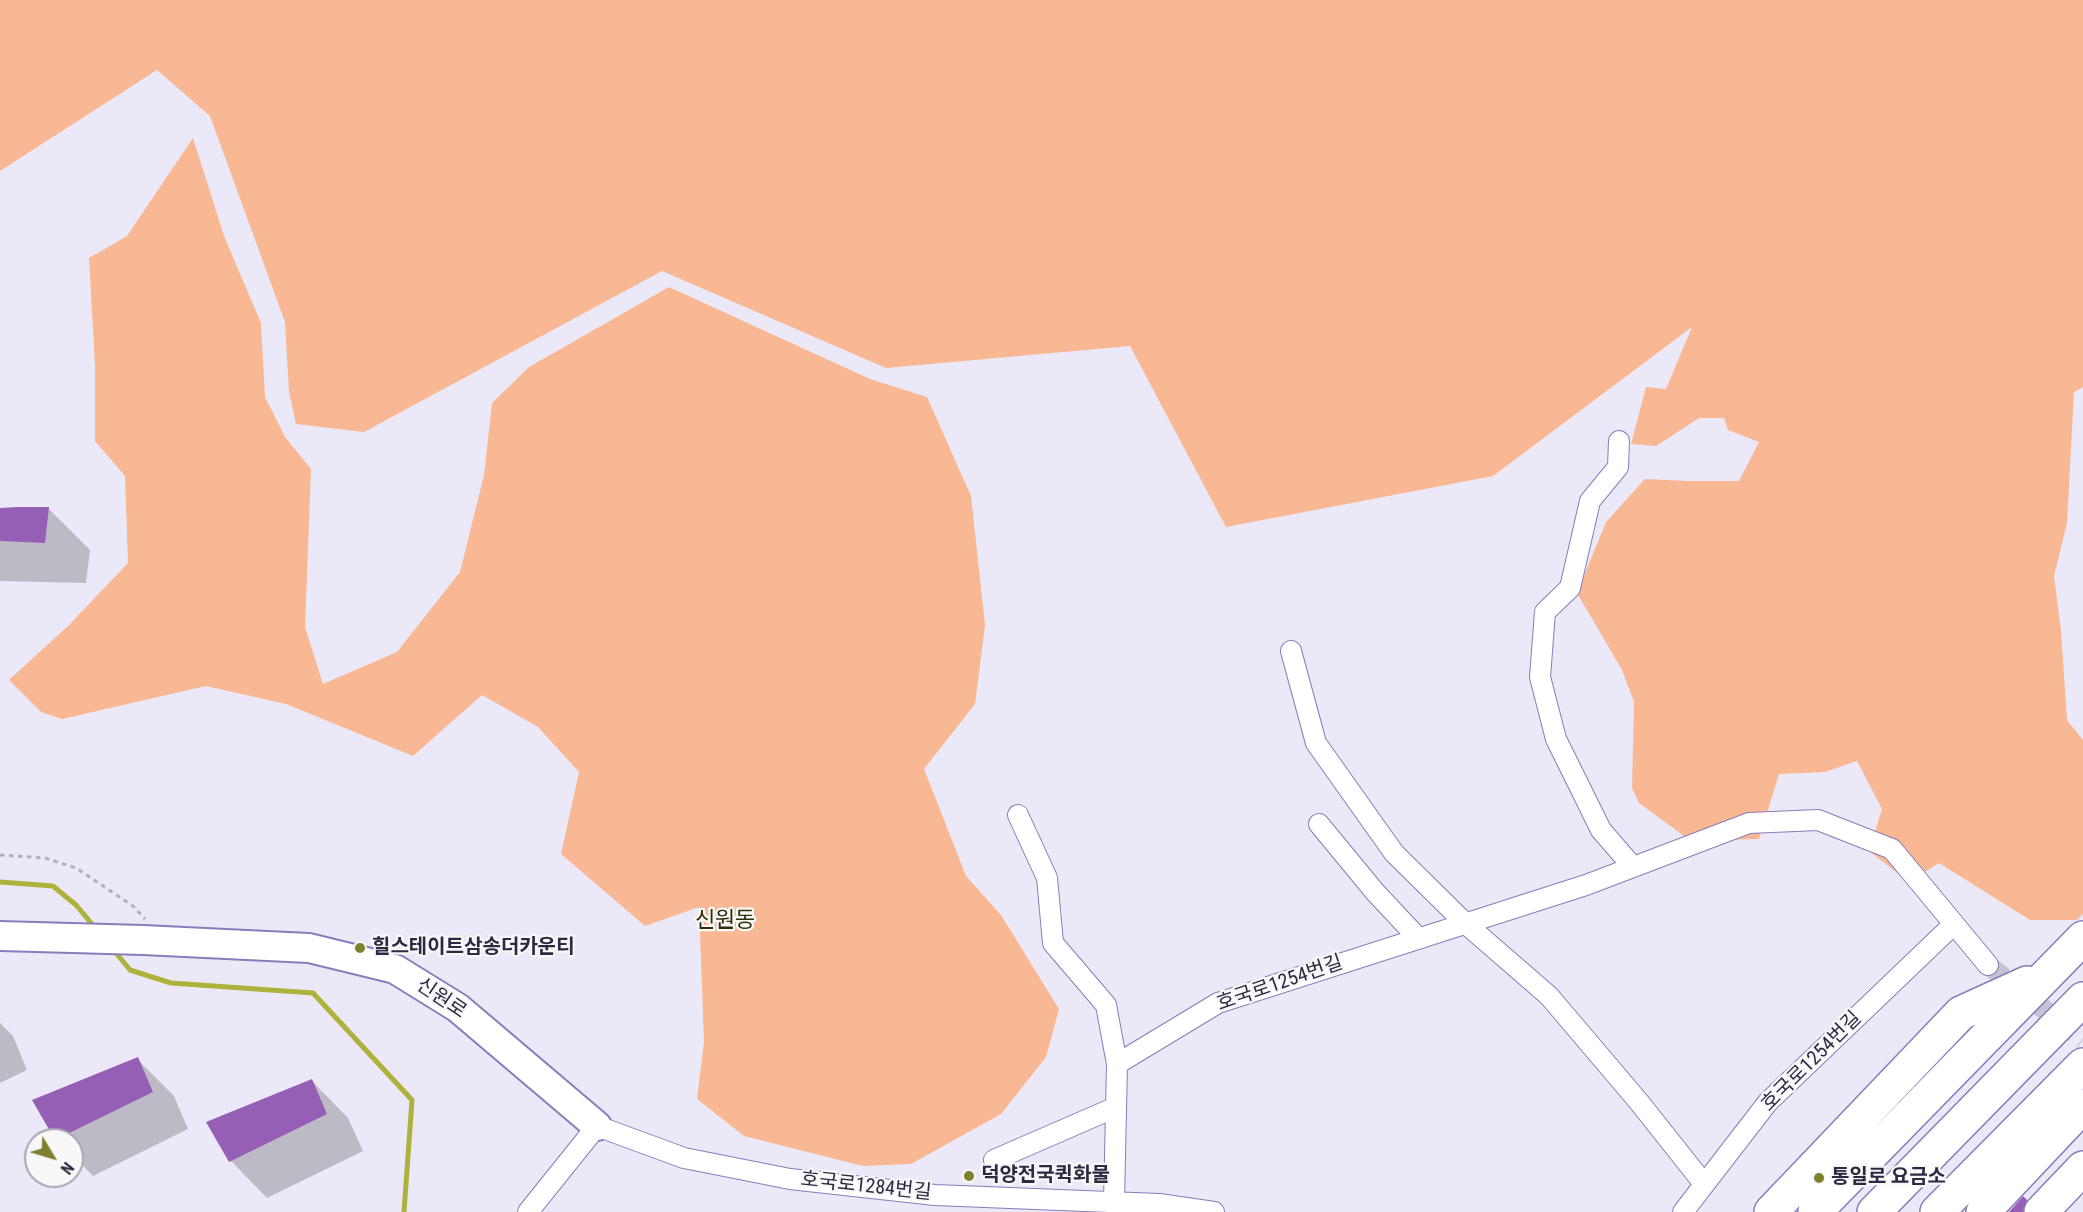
<!DOCTYPE html>
<html>
<head>
<meta charset="utf-8">
<style>
	body { margin:0 }
	#map { position:relative; width:2083px; height:1212px; overflow:hidden; background:#ebe9f7; font-family:"Roboto Condensed",sans-serif }
	canvas { display:block }
	.north { position:absolute; left:24px; top:1128px; width:60px; height:60px; box-sizing:border-box; background:#f8f8f8; border:2px solid #a7a5b0; border-radius:50%; rotate:128deg; font-size:16px; font-weight:700; line-height:24px; text-align:center; color:#2e2943 }
	.north::after { content:''; display:block; margin:auto; width:21px; height:27px; background:#7e812c; clip-path:polygon(50% 0,100% 100%,50% 72%,0 100%) }
</style>
</head>
<body>
<div id="map">
<canvas width="2083" height="1212"></canvas>
<div class="north">N</div>
</div>
<script>
const ctx = document.querySelector('canvas').getContext('2d');
ctx.lineJoin = 'round';
function fill(path, color) {
  ctx.fillStyle = color;
  ctx.fill(path, 'evenodd');
}
function toPath(rows) {
  const path = new Path2D();
  for (const r of rows) {
    path.moveTo(r[0], r[1]);
    for (let i = 2; i < r.length; i += 2) path.lineTo(r[i], r[i + 1]);
  }
  return path;
}
function strokePath(path, color, width, dash) {
  ctx.strokeStyle = color;
  ctx.lineWidth = width;
  ctx.lineCap = dash ? 'butt' : 'round';
  ctx.setLineDash(dash || []);
  ctx.stroke(path);
}
function write(font, color, halo, rows, align = 'center') {
  ctx.font = font + ' "Roboto Condensed","Noto Sans KR",sans-serif';
  ctx.lineWidth = 4.5;
  ctx.setLineDash([]);
  ctx.textBaseline = 'middle';
  ctx.strokeStyle = halo;
  ctx.fillStyle = color;
  for (const [text, x, y, turn = 0] of rows) {
    ctx.save();
    ctx.translate(x, y);
    ctx.rotate((+turn || 0) * Math.PI / 180);
    ctx.textAlign = isNaN(turn) ? turn : align;
    if (halo) ctx.strokeText(text, 0, 0);
    ctx.fillText(text, 0, 0);
    ctx.restore();
  }
}
const green = toPath([
	[0,0,2083,0,2083,387,2074,392,2067,523,2054,576,2061,631,2067,720,2083,740,2083,914,2077,920,2030,920,1939,863,1909,882,1869,851,1882,809,1857,761,1825,772,1779,774,1759,839,1691,841,1639,803,1632,788,1634,702,1622,670,1577,593,1606,522,1645,479,1687,481,1739,481,1759,442,1728,430,1724,418,1699,418,1656,446,1631,444,1646,387,1666,389,1692,327,1493,476,1226,527,1130,346,886,368,662,271,364,432,296,424,289,392,285,322,210,116,157,70,0,171],
	[193,138,224,236,261,323,265,397,285,437,311,469,305,627,323,684,397,652,460,572,484,475,492,403,529,367,669,287,870,379,927,397,971,496,985,625,975,704,924,769,966,876,1001,915,1059,1009,1046,1057,1001,1114,911,1164,863,1166,744,1136,697,1099,704,1042,699,907,645,926,561,854,579,772,538,727,482,695,413,756,286,704,206,686,62,719,41,712,9,680,68,626,128,563,125,476,95,441,95,365,89,258,127,236]
]);
const shadow = toPath([
	[0,509,49,509,90,550,86,583,0,581],
	[0,1023,13,1036,27,1070,0,1083],
	[137,1059,174,1096,188,1129,93,1176,72,1155,72,1140,56,1139],
	[312,1081,348,1118,363,1151,267,1198,231,1161]
]);
const stream = toPath([
	[0,882,53,886,76,905,97,930],
	[112,948,130,970,171,983,313,993,412,1100,404,1212]
]);
const building = toPath([
	[17,507,49,507,45,543,0,541,0,508],
	[138,1057,153,1092,55,1140,32,1100],
	[312,1079,327,1114,229,1162,206,1122],
	[2023,1196,2027,1200,2023,1212,2009,1212]
]);
const streetTunnel = toPath([
	[1988,965,2083,1040]
]);
const path = toPath([
	[0,855,45,858,76,868,133,906,145,919]
]);
const street = toPath([
	[1619,441,1618,467,1590,501,1570,588,1545,612,1540,677,1556,739,1601,830,1633,867],
	[1291,651,1316,743,1394,853,1466,924,1549,996,1639,1102,1704,1184],
	[1018,815,1047,878,1053,943,1106,1005,1117,1064,1114,1202],
	[1319,824,1375,892,1419,939],
	[1117,1064,1218,1003,1586,885,1749,823,1818,820,1892,849,1988,965],
	[994,1160,1116,1107],
	[528,1212,597,1126,684,1158,790,1179,935,1195,1159,1204,1214,1212],
	[1683,1212,1768,1102,1954,924]
]);
const secondary = toPath([
	[0,936,143,940,309,948,395,969,458,1008,597,1126]
]);
const highway = toPath([
	[1771,1212,1961,1013,2027,983],
	[1815,1212,2083,938],
	[1874,1212,2083,999],
	[1937,1212,2083,1065],
	[1983,1212,2083,1106],
	[2041,1212,2083,1168]
]);
const markers = [
	[360,948,6,"#7e812c"],
	[969,1176,6,"#7e812c"],
	[1819,1178,6,"#7e812c"]
];
const poiNames = [
	["힐스테이트삼송더카운티",372,948],
	["덕양전국퀵화물",981,1176],
	["통일로 요금소",1831,1178]
];
const streetNames = [
	["호국로1254번길",1280,984,-19],
	["신원로",441,999,34],
	["호국로1254번길",1812,1062,-45],
	["호국로1284번길",866,1187,6]
];
const quarterNames = [
	["신원동",725,921]
];
fill(green, '#f8b893');
fill(shadow, '#0003');
strokePath(stream, '#adb23c', 5);
fill(building, '#955fb5');
strokePath(streetTunnel, '#c5c3d3', 20, [20, 10]);
strokePath(street, '#887cbb', 22);
strokePath(secondary, '#887cbb', 32);
strokePath(highway, '#887cbb', 36);
strokePath(path, '#b1aec0', 3, [4.5, 4.5]);
strokePath(street, '#fff', 20);
strokePath(secondary, '#fff', 28);
strokePath(highway, '#fff', 33);
for (const [x, y, r, color] of markers) {
  const dot = new Path2D();
  dot.arc(x, y, r, 0, 2 * Math.PI);
  ctx.fillStyle = color;
  ctx.fill(dot);
  strokePath(dot, '#f8f8f8', 2);
}
write('bold 20px', '#2e2943', '#f8f8f8', poiNames, 'left');
write('20px', '#2e2943', '#f8f8f8', streetNames);
write('22px', '#2f3006', '#f8f8f8', quarterNames);
</script>
</body>
</html>
